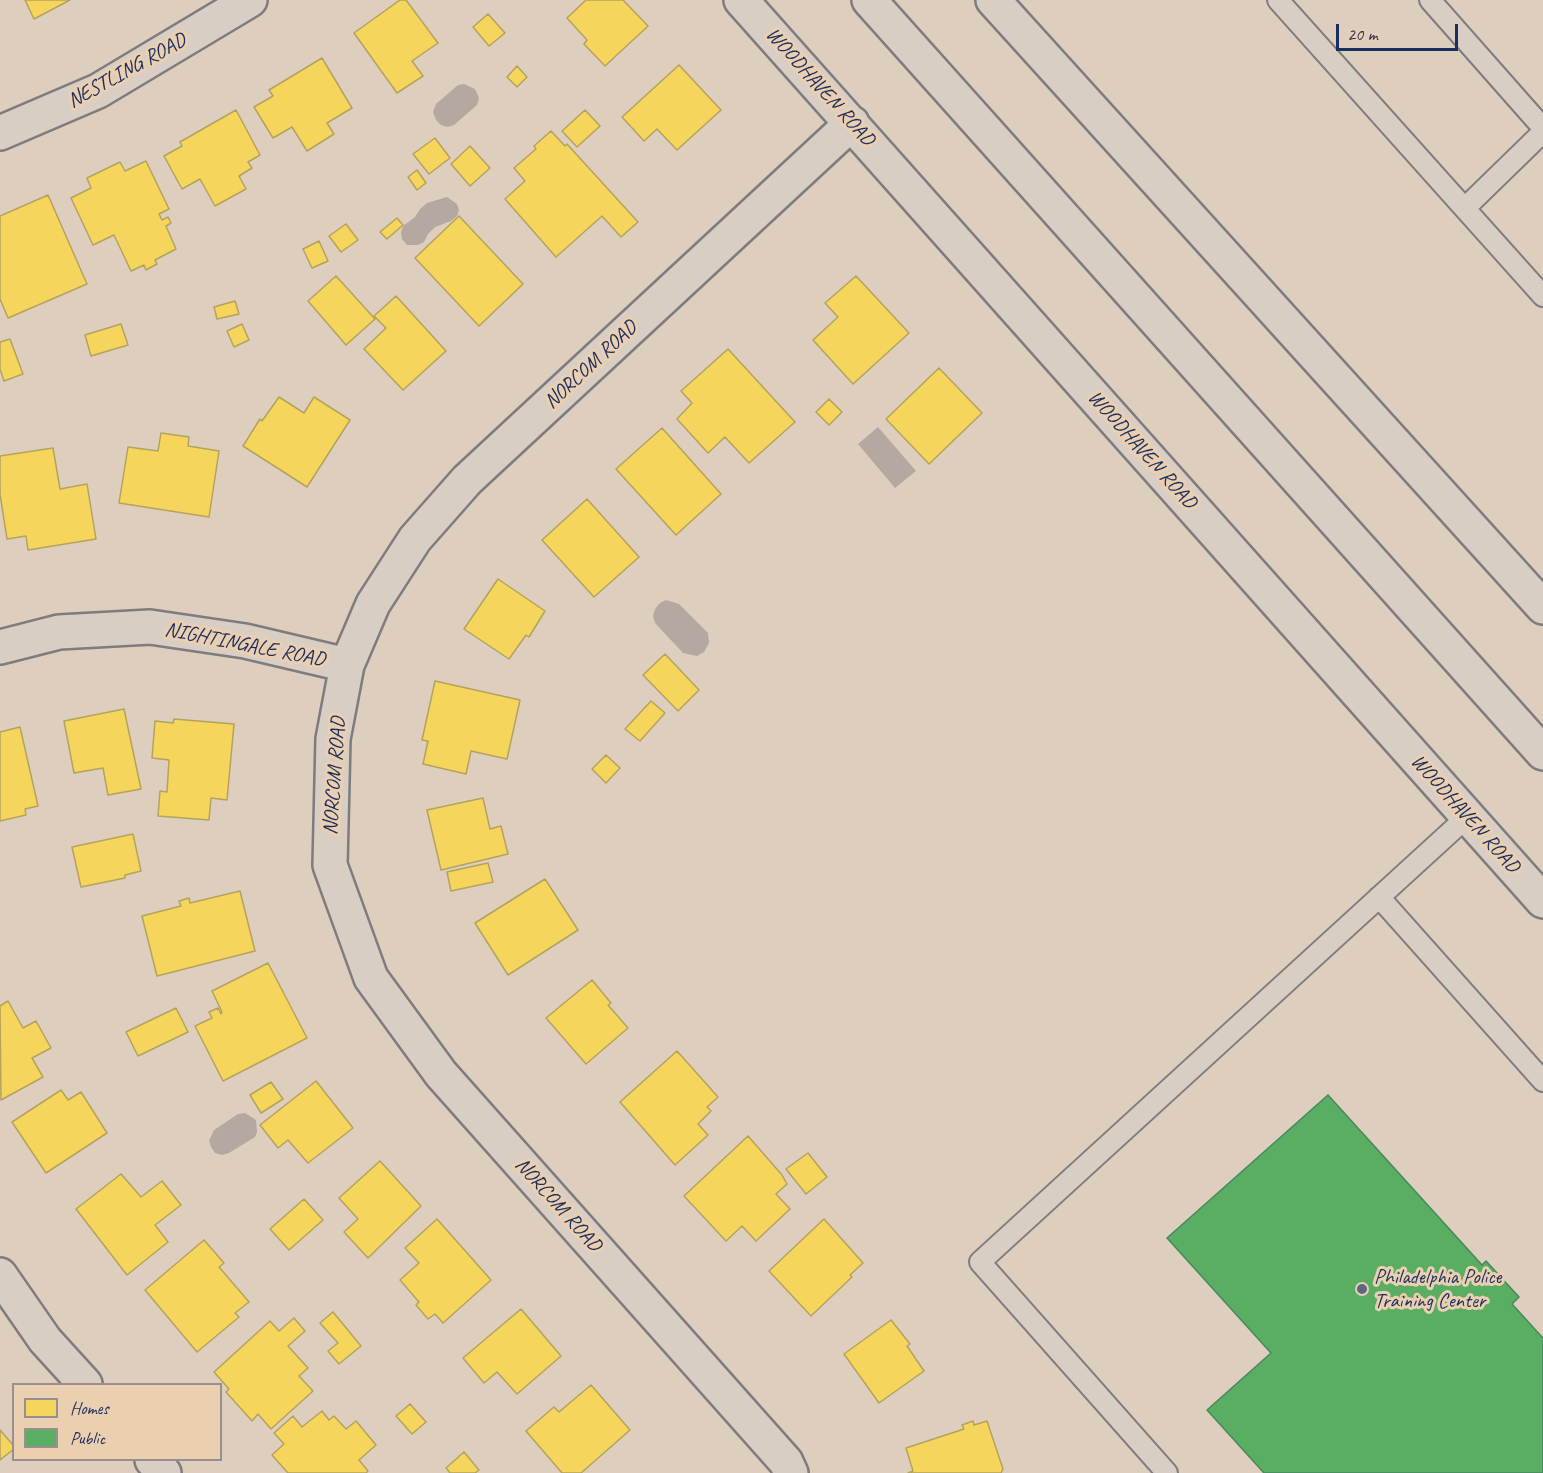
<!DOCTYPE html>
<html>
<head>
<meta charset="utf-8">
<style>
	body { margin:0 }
	#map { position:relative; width:1543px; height:1473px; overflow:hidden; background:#ddcebe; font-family:Caveat,sans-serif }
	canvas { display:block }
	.legend { position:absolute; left:12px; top:1383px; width:210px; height:78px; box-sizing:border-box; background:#eacfb1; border:2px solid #978f90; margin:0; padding:8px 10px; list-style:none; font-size:18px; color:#1b2f5e }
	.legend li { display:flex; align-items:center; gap:12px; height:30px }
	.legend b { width:30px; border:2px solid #978f90 }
	.scale { position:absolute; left:1336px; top:24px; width:122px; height:27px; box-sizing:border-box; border:3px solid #1b2f5e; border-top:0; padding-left:8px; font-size:18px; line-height:21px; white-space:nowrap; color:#1b2f5e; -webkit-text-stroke:4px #eacfb1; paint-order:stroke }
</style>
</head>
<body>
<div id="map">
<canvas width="1543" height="1473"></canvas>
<ul class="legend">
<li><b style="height:16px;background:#f6d55c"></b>Homes</li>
<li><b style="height:16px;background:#5aae61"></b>Public</li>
</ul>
<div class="scale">20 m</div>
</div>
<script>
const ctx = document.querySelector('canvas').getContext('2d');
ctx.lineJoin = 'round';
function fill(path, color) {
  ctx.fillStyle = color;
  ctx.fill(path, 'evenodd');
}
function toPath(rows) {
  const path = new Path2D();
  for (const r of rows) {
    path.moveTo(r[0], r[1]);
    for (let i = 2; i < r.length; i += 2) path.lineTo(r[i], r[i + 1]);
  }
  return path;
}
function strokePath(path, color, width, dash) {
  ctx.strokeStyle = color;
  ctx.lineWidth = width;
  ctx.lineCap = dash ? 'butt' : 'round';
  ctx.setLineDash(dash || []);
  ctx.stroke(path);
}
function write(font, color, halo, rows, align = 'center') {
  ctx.font = font + ' Caveat,sans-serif';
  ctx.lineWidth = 6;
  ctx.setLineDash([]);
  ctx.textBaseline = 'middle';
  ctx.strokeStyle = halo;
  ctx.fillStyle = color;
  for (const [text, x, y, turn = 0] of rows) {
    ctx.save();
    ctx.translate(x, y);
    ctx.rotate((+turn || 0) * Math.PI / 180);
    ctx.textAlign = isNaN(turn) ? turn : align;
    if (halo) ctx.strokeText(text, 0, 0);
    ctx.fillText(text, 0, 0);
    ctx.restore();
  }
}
const water = toPath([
	[464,84,475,89,479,98,477,105,454,125,447,127,441,125,436,120,433,112,436,104,458,85],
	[447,197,457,204,459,210,457,216,451,221,435,227,428,234,424,242,418,245,407,245,402,239,401,233,403,226,415,217,420,209,427,203],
	[878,427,916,471,895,488,858,444],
	[666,600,679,604,708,633,709,643,704,652,697,656,683,653,655,623,653,616,655,609,660,603],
	[245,1113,256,1120,257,1132,255,1137,229,1153,222,1155,215,1153,211,1147,209,1141,214,1130,238,1114]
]);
const homes = toPath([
	[25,0,70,0,34,19,25,0],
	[400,0,406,0,438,43,412,61,423,76,397,93,354,33,400,0],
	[586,0,623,0,648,26,605,66,584,44,587,40,567,18,586,0],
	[488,14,505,33,489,46,473,27,488,14],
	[322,58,352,108,327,123,334,134,307,151,292,127,273,138,254,107,273,96,269,90,322,58],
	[679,65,721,110,677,150,657,129,644,141,622,117,679,65],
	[517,66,527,77,517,87,507,77,517,66],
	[236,110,260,155,248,162,252,168,239,176,246,189,215,206,200,179,182,189,164,156,182,146,180,142,236,110],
	[585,110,600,126,577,147,562,131,585,110],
	[551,131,565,146,567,144,638,222,621,237,602,216,556,257,505,199,525,181,514,168,536,149,534,146,551,131],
	[435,138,450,158,429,174,413,154,435,138],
	[470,146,490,168,470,186,451,164,470,146],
	[146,161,169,209,159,214,162,220,168,217,171,223,166,226,176,249,155,260,157,264,146,270,144,265,131,271,114,235,93,245,71,198,91,188,87,178,120,162,125,171,146,161],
	[417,170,426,183,417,190,408,177,417,170],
	[48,195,87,284,8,318,0,299,0,216,48,195],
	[459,216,523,284,479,326,415,258,459,216],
	[397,218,403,225,387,239,380,232,397,218],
	[346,224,358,240,341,252,329,236,346,224],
	[319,241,328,261,312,268,303,249,319,241],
	[336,276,375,319,346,345,308,301,336,276],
	[856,276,909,333,853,384,813,340,838,317,825,303,856,276],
	[396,296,446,351,403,390,364,349,386,328,374,316,396,296],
	[235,301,239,314,217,319,214,307,235,301],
	[121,324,128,345,91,356,85,335,121,324],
	[242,324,249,340,234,347,227,331,242,324],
	[10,339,23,374,4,381,0,369,0,342,10,339],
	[728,349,795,422,749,463,725,437,708,453,677,419,692,403,681,391,728,349],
	[939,368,982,413,929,464,886,419,939,368],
	[279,397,304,413,314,397,350,420,307,487,243,446,260,419,262,421,279,397],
	[829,399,842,412,829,425,816,412,829,399],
	[662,428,721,494,676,535,616,469,662,428],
	[161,433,189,437,188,446,219,451,209,517,119,503,128,447,158,451,161,433],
	[53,448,60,489,87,484,96,539,28,550,26,536,7,539,0,494,0,456,53,448],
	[587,499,639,557,594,597,542,540,587,499],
	[498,579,545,611,529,637,526,635,509,659,464,629,498,579],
	[665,654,699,690,678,711,643,675,665,654],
	[435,681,520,700,507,759,471,751,466,774,423,764,428,741,422,740,435,681],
	[651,701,665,713,640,741,625,729,651,701],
	[124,709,141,789,108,795,103,768,74,773,64,721,124,709],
	[174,719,234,724,227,800,211,798,209,820,158,816,160,791,167,792,169,760,152,758,155,721,173,723,174,719],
	[20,727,38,806,25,809,26,815,0,821,0,732,20,727],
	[606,755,620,768,606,783,592,769,606,755],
	[483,798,490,829,501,826,508,854,441,870,427,810,483,798],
	[133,834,141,871,125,875,125,878,81,887,72,847,133,834],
	[488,863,493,882,451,891,447,872,488,863],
	[545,879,578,930,508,975,475,923,545,879],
	[240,891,255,951,157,976,142,916,181,906,179,901,189,898,190,903,240,891],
	[268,963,307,1038,223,1081,195,1026,212,1018,209,1012,218,1008,221,1014,222,1012,212,991,268,963],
	[592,980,611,1003,608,1005,628,1028,586,1064,546,1018,592,980],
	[8,1001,23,1028,36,1021,51,1048,32,1058,43,1077,1,1100,0,1006,8,1001],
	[176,1008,188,1032,138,1056,126,1032,176,1008],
	[677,1051,718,1097,707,1107,711,1111,698,1124,708,1135,675,1165,620,1102,677,1051],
	[316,1081,353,1128,308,1163,288,1140,278,1148,260,1125,316,1081],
	[271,1082,283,1099,261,1113,250,1095,271,1082],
	[61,1090,68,1100,81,1092,107,1133,46,1173,12,1122,61,1090],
	[748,1136,782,1175,787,1184,776,1194,790,1209,756,1241,742,1226,726,1241,684,1196,748,1136],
	[808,1153,827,1177,806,1194,786,1169,808,1153],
	[380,1161,421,1206,368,1258,344,1232,358,1219,339,1198,380,1161],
	[121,1174,141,1197,162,1181,181,1205,155,1225,168,1242,127,1275,76,1209,121,1174],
	[304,1199,323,1220,289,1250,270,1229,304,1199],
	[437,1219,491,1280,443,1323,435,1314,428,1319,416,1305,419,1302,400,1280,419,1263,405,1248,437,1219],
	[824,1219,863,1263,850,1275,852,1277,811,1316,769,1271,824,1219],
	[204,1240,224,1263,219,1267,249,1302,235,1313,239,1317,197,1352,145,1290,204,1240],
	[521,1309,561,1356,517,1394,497,1372,484,1383,463,1358,521,1309],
	[333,1312,361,1346,339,1364,328,1351,338,1343,320,1323,333,1312],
	[294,1318,305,1331,288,1346,308,1368,299,1376,313,1391,271,1429,258,1414,252,1421,226,1392,229,1389,214,1372,270,1321,279,1331,294,1318],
	[891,1320,910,1344,907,1346,924,1371,879,1403,844,1354,891,1320],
	[591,1385,630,1430,581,1473,562,1473,526,1431,554,1407,559,1412,591,1385],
	[410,1404,426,1422,412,1434,396,1416,410,1404],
	[322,1411,329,1420,334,1416,346,1429,356,1421,376,1445,359,1460,368,1471,366,1473,288,1473,272,1455,284,1444,274,1433,293,1416,302,1427,322,1411],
	[973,1421,974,1425,987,1421,1003,1469,1001,1473,908,1473,913,1471,906,1448,964,1429,962,1425,973,1421],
	[0,1430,14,1446,14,1449,0,1460,0,1430],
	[464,1452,479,1470,475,1473,450,1473,446,1468,464,1452]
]);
const public = toPath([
	[1328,1095,1482,1265,1486,1261,1519,1297,1512,1304,1543,1338,1543,1473,1264,1473,1207,1410,1271,1353,1167,1238,1328,1095]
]);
const service = toPath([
	[1278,0,1543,296],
	[1430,0,1543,128],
	[1465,208,1543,132],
	[1379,897,1543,1081],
	[1167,1473,980,1262,1468,816]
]);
const minor = toPath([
	[741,0,1543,901],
	[0,133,98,91,250,0],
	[0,647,59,632,150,627,245,641,347,665],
	[0,1275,45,1340,85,1384],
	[152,1460,164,1473],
	[791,1473,786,1462,441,1074,371,978,330,865,333,739,347,665,373,604,415,539,467,480,852,123]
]);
const motorway = toPath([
	[869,0,1543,753],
	[993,0,1543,607]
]);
const markers = [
	[1362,1289,6,"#5f6780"]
];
const streetNames = [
	["NESTLING ROAD",127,71,-29],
	["WOODHAVEN ROAD",820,87,48],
	["NORCOM ROAD",591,365,-43],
	["WOODHAVEN ROAD",1142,450,48],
	["NIGHTINGALE ROAD",245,645,11],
	["NORCOM ROAD",335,776,-86],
	["WOODHAVEN ROAD",1465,814,48],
	["NORCOM ROAD",558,1205,48]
];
const poiNames = [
	["Philadelphia Police",1374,1277],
	["Training Center",1374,1301]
];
fill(water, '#b4a8a1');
fill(homes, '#f6d55c');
strokePath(homes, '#b4a35d', 1.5);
fill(public, '#5aae61');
strokePath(public, '#478860', 1.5);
strokePath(service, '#7e7c7d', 24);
strokePath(minor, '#7e7c7d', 38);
strokePath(motorway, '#7e7c7d', 38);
strokePath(service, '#d8cec3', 20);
strokePath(minor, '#d8cec3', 33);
strokePath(motorway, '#d8cec3', 33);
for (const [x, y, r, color] of markers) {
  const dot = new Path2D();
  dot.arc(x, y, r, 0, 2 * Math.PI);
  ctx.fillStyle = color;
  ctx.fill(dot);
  strokePath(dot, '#eacfb1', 2);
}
write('21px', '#1b2f5e', '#eacfb1', streetNames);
write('21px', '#1b2f5e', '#eacfb1', poiNames, 'left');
</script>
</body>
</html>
